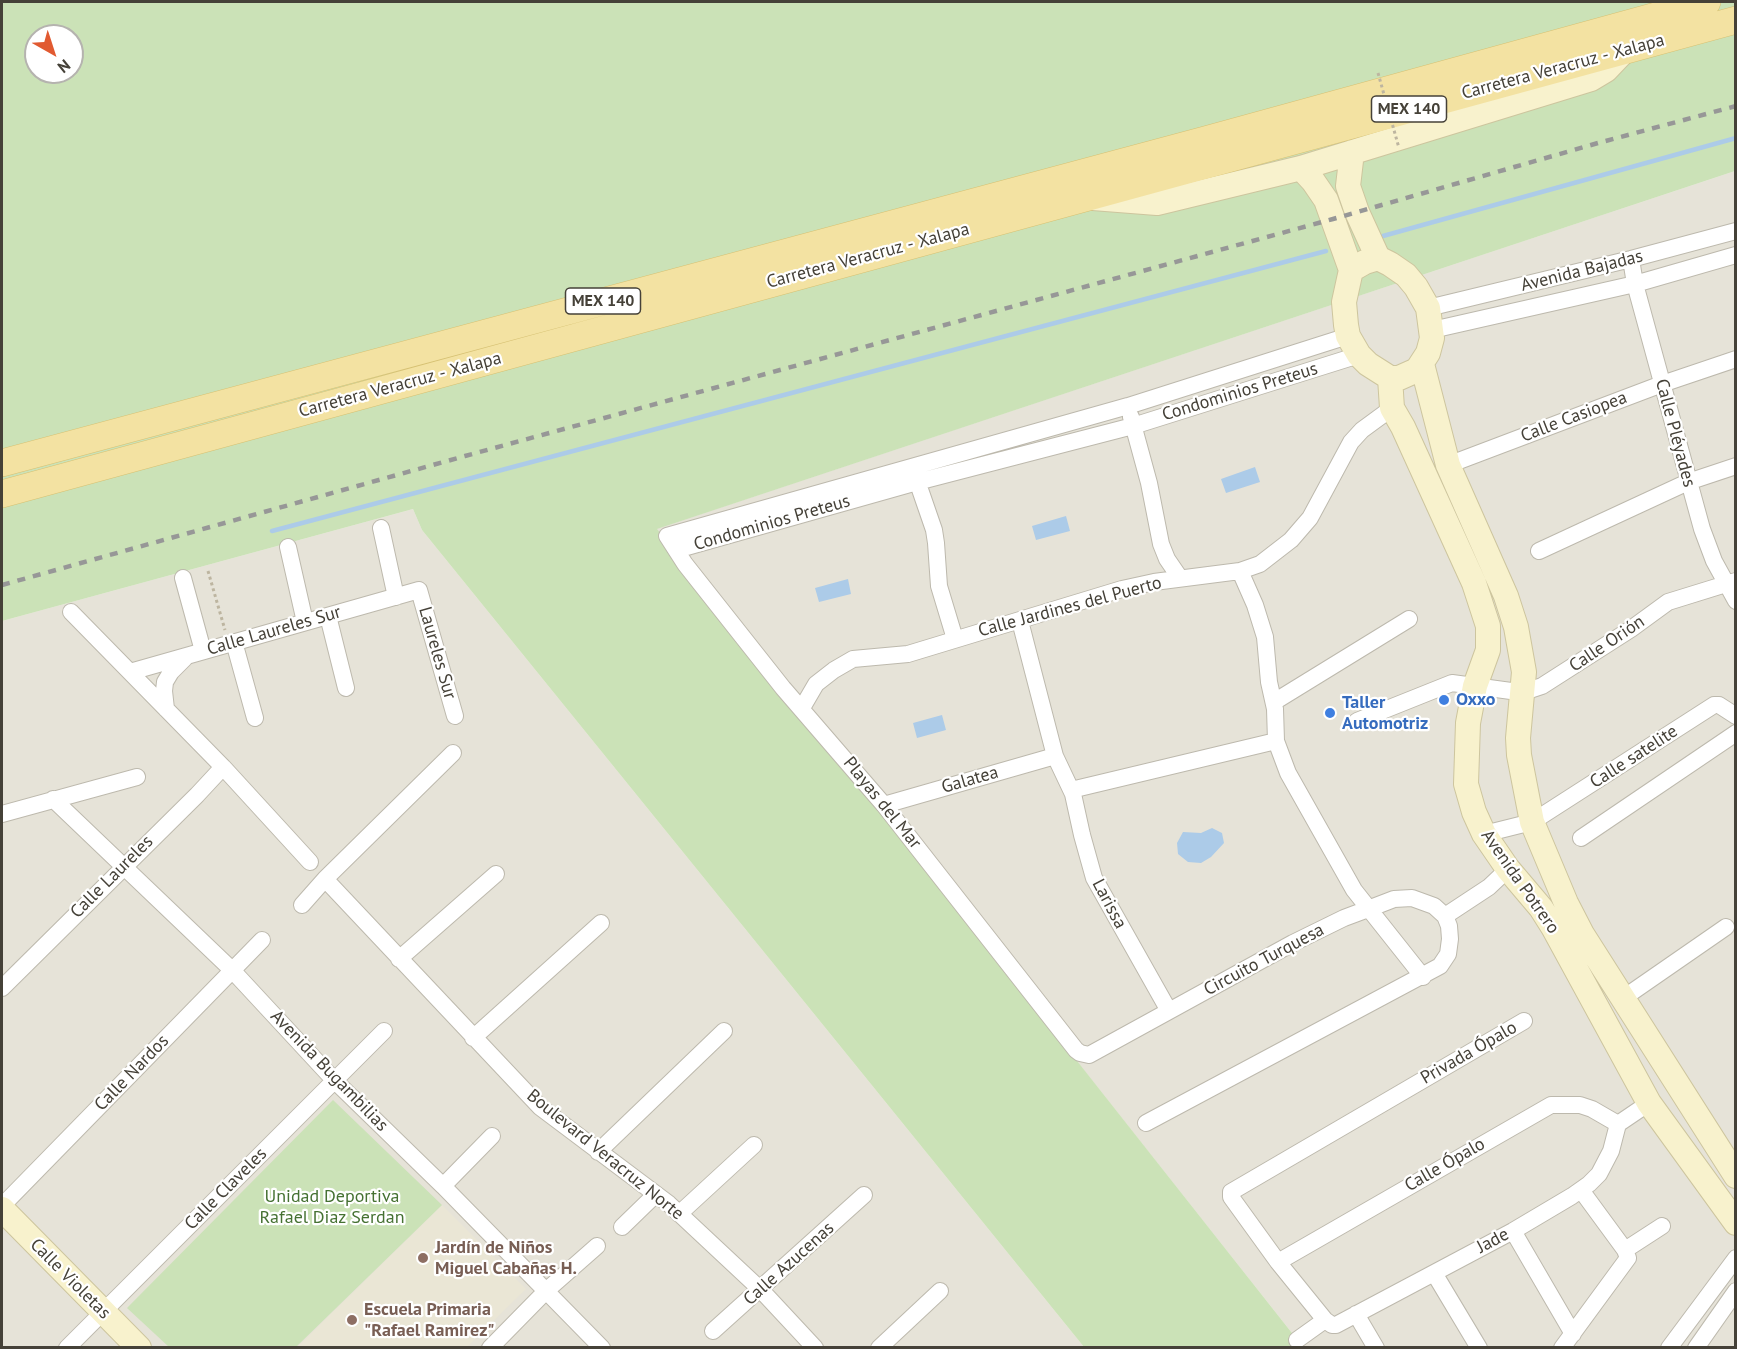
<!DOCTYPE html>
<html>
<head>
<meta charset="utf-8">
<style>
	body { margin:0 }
	#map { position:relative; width:1737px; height:1349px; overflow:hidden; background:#f3f0e9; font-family:"PT Sans",sans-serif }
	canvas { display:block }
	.frame { position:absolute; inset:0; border:3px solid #454138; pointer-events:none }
	.north { position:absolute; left:24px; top:24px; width:60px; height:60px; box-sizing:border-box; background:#fff; border:2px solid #b5b3af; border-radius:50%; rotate:141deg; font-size:16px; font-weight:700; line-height:24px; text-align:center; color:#454138 }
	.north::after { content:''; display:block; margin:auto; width:21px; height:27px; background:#e15a31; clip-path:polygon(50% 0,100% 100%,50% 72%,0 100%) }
</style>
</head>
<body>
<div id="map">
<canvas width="1737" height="1349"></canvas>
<div class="frame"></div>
<div class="north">N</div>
</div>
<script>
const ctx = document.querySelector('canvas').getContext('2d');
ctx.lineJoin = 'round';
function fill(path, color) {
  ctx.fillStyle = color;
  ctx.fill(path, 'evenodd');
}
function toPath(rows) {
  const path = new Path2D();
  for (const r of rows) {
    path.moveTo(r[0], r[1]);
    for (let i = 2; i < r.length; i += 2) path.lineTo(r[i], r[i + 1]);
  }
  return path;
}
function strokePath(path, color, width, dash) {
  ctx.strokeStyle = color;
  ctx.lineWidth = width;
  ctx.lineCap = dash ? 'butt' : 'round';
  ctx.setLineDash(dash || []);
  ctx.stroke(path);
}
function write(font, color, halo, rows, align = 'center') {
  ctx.font = font + ' "PT Sans",sans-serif';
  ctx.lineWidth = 4.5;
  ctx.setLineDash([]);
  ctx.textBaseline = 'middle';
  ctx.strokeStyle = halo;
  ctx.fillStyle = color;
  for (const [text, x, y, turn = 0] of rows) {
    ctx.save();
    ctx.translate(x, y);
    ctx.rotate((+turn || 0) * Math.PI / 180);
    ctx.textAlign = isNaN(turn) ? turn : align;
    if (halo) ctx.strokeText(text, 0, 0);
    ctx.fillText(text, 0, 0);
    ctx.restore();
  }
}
const residential = toPath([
	[1735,171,1735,1347,1303,1347,656,529],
	[413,509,422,530,1084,1347,2,1348,2,621]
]);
const education = toPath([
	[442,1205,526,1289,467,1347,296,1348]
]);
const green = toPath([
	[2,2,1735,2,1735,171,657,529,1303,1347,1084,1347,422,530,413,509,2,621],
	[36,36,72,36,72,72,36,72],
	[333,1100,442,1205,296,1347,169,1347,127,1308]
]);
const water = toPath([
	[1255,467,1260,482,1226,493,1221,479],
	[1066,516,1070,531,1036,540,1032,526],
	[848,579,851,594,819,602,815,588],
	[942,715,946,730,917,738,913,723],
	[1212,828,1222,833,1224,843,1211,857,1201,863,1188,862,1178,854,1177,843,1183,832,1201,833]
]);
const stream = toPath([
	[1383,236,1736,138],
	[272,531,1326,251]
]);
const path = toPath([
	[208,571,225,630]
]);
const street = toPath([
	[1631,259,1635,284,1702,529,1714,561,1736,601],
	[1428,308,1631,259,1736,231],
	[1432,330,1635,284,1736,255],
	[1131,417,1149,483,1161,544,1167,559,1180,578],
	[1448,465,1662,384,1736,359],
	[914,472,934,530,936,543,939,586,955,639],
	[381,528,396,597],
	[288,547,305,622],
	[676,550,917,482,1133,426,1359,355],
	[1539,551,1688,482,1736,466],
	[1240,571,1255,605,1265,637,1269,682,1275,709,1276,741,1288,773,1354,890,1423,977],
	[183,578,203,651],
	[71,612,223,767,310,862],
	[328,616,346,688],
	[1020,621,1055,756,1073,794,1082,835,1094,878,1169,1011],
	[234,642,255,718],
	[130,672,419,590,455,716],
	[1274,702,1409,619],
	[802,708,816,684,834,670,853,659,908,654,1122,589,1154,582,1240,571,1260,564,1291,540,1310,518,1351,442,1362,430,1392,408],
	[166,709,164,691,165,682,171,672,185,658],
	[1357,721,1452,683,1511,691,1530,690,1542,686,1631,629,1668,602,1736,581],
	[1071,790,1276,741],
	[53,799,232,970,334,1080,443,1186,602,1348],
	[884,805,1055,756],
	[2,814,137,777],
	[1484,834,1532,822,1714,705,1719,705,1736,716],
	[1581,838,1736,733],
	[325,879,540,1107,669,1204,761,1290,815,1348],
	[302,905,325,879,453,753],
	[1445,916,1489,887,1508,869],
	[399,959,496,874],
	[2,988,197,795,223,767],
	[1622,999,1726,927],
	[1524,1021,1231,1192,1231,1197,1278,1262,1325,1320,1332,1325,1336,1325,1513,1231,1572,1196,1589,1184,1599,1174,1611,1151,1618,1124],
	[473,1038,601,923],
	[1146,1123,1440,966,1448,954,1450,939,1449,926,1445,916,1434,906,1412,898,1394,899,1368,909,1344,918,1293,943,1089,1055,1080,1053,1076,1050,884,805,783,688,685,564,667,536,1128,406,1348,336],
	[1618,1124,1649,1103],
	[598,1152,724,1031],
	[443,1186,492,1136],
	[2,1206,262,940],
	[679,1214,754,1145],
	[622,1227,656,1194],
	[1513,1231,1573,1334],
	[1625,1250,1662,1226],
	[1278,1262,1551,1105,1580,1105,1592,1109,1618,1124],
	[1434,1273,1479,1348],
	[1356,1314,1376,1348],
	[713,1331,864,1195],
	[1297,1340,1325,1320],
	[67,1348,384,1031],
	[490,1348,547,1290,597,1246],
	[879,1348,940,1291],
	[1562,1348,1628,1258,1625,1250,1581,1190],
	[1669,1348,1736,1258],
	[1696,1348,1736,1291]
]);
const secondary = toPath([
	[1352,152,1348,186,1357,212,1378,258,1390,264,1406,275,1416,287,1428,308,1432,338,1428,353,1417,370,1399,378,1390,378,1368,364,1359,355,1348,336,1346,325,1344,302,1351,270,1365,262,1378,258],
	[1301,168,1313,181,1326,200,1351,270],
	[1093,198,1157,203,1301,168,1591,79,1606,70,1625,50],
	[1422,364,1448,465,1506,596,1516,627,1524,672,1518,738,1519,755,1532,822,1566,903,1582,934,1736,1176],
	[1390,378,1392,408,1403,427,1474,583,1488,626,1488,650,1475,686,1468,723,1466,784,1474,812,1484,834,1508,869,1541,908,1553,927,1649,1103,1736,1223],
	[2,1209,139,1348]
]);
const primary = toPath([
	[2,463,1205,140,1707,2],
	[2,494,1736,20]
]);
const rail = toPath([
	[2,585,465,456,1333,219,1598,143,1736,106]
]);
const pathBridge = toPath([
	[1378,73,1399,148]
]);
const markers = [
	[1444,700,6,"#3f7fe0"],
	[1330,713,6,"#3f7fe0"],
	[423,1258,6,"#8d6e63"],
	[352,1320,6,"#8d6e63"]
];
const shields = [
	[1409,109,75],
	[603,301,75]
];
const shieldNames = [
	["MEX 140",1409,109],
	["MEX 140",603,301]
];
const streetNames = [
	["Carretera Veracruz - Xalapa",1563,67,-15],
	["Carretera Veracruz - Xalapa",868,256,-15],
	["Avenida Bajadas",1582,271,-14],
	["Carretera Veracruz - Xalapa",400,385,-15],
	["Condominios Preteus",1240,392,-17],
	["Calle Casiopea",1574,417,-21],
	["Calle Pléyades",1675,433,75],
	["Condominios Preteus",772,523,-16],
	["Calle Jardines del Puerto",1070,607,-15],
	["Calle Laureles Sur",274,631,-16],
	["Calle Orión",1607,644,-34],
	["Laureles Sur",437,653,74],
	["Calle satelite",1634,757,-33],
	["Galatea",970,780,-16],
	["Playas del Mar",882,803,51],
	["Calle Laureles",112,877,-45],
	["Avenida Potrero",1520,882,55],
	["Larissa",1109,904,62],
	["Circuito Turquesa",1264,960,-28],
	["Privada Ópalo",1469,1053,-30],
	["Avenida Bugambilias",329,1071,46],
	["Calle Nardos",132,1073,-46],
	["Boulevard Veracruz Norte",605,1155,39],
	["Calle Ópalo",1445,1165,-30],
	["Calle Claveles",226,1189,-45],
	["Jade",1493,1241,-28],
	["Calle Azucenas",789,1264,-42],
	["Calle Violetas",70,1279,45]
];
const shopNames = [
	["Oxxo",1456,700],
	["Taller",1342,703],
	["Automotriz",1342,724]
];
const parkNames = [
	["Unidad Deportiva",332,1197],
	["Rafael Diaz Serdan",332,1218]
];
const educationNames = [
	["Jardín de Niños",435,1248],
	["Miguel Cabañas H.",435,1269],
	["Escuela Primaria",364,1310],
	["\"Rafael Ramirez\"",364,1331]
];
fill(residential, '#e6e3d8');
fill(education, '#eae6d5');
fill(green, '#cbe2b7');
fill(water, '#accbe8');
strokePath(stream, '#accbe8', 4.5);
strokePath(street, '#bdb9ad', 18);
strokePath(secondary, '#cdc59e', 26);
strokePath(primary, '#d6c173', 28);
strokePath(path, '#bdb5a0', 3, [3, 3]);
strokePath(street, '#fff', 16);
strokePath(secondary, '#f8f2cd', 24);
strokePath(primary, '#f3e2a2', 27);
strokePath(rail, '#979797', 4.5, [8, 8]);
strokePath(pathBridge, '#bdb5a0', 3, [3, 3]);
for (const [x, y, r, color] of markers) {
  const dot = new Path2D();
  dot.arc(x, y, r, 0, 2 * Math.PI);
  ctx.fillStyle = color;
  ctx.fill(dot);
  strokePath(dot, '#fff', 2);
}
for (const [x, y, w] of shields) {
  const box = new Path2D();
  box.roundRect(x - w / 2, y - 13, w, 26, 4.5);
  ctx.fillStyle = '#fff';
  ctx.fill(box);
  strokePath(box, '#454138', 1.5);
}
write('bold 16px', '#454138', null, shieldNames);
write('18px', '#454138', '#fff', streetNames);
write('bold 18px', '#366cbe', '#fff', shopNames, 'left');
write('18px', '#457132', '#fff', parkNames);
write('bold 18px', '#785e54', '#fff', educationNames, 'left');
</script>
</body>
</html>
